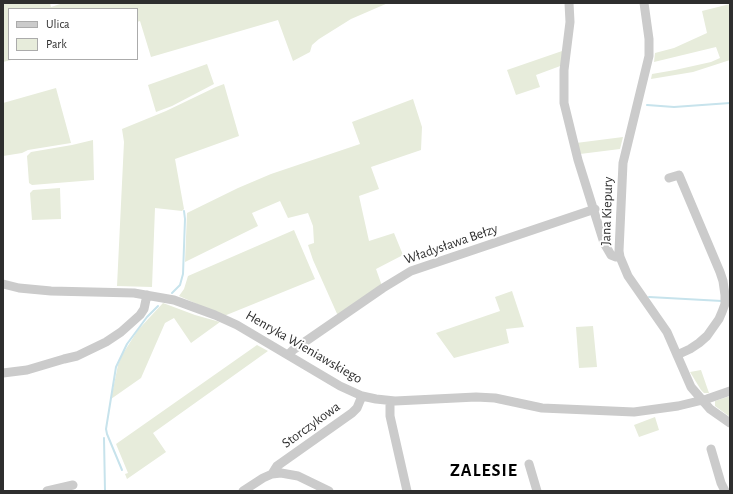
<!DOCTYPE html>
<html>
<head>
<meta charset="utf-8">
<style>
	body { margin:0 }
	#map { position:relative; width:733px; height:494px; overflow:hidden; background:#fff; font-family:"Alegreya Sans",sans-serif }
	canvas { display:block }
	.frame { position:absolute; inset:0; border:4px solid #2e2e2e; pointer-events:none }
	.legend { position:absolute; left:8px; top:8px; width:130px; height:52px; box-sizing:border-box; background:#fff; border:1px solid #ababab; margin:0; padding:5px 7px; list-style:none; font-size:12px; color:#2e2e2e }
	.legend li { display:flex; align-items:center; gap:8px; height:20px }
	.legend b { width:20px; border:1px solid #ababab }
</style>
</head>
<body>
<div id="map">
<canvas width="733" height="494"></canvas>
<div class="frame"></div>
<ul class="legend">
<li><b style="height:5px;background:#cbcbcb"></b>Ulica</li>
<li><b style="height:11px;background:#e7ecdb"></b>Park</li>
</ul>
</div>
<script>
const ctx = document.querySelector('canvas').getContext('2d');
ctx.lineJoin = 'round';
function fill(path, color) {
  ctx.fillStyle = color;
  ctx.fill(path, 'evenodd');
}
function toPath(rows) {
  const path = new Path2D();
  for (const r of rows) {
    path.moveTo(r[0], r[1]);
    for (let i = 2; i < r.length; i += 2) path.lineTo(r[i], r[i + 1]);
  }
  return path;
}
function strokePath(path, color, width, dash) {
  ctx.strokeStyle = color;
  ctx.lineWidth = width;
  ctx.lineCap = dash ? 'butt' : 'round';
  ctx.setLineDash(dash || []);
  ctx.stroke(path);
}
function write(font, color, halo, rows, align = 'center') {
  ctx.font = font + ' "Alegreya Sans",sans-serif';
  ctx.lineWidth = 4;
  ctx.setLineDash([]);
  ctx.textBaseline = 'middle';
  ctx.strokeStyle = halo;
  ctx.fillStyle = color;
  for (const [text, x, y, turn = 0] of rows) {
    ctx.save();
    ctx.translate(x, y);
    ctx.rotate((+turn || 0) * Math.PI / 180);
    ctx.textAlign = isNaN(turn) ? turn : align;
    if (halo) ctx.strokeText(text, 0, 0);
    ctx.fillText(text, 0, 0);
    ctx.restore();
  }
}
const green = toPath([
	[3,3,50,3,51,7,63,3,388,3,351,19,319,39,312,45,310,52,293,61,278,20,151,57,140,21,137,22,137,9,9,9,9,59,15,59,3,62],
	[730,4,730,60,693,72,651,79,652,74,675,70,711,62,720,58,716,47,654,62,655,53,674,48,707,33,702,11],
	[565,50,563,65,536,75,540,87,516,95,507,70],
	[207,64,214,84,172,106,156,112,148,85],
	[224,84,239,136,175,159,184,209,182,211,155,208,152,287,117,286,124,142,122,129,166,111,216,87],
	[56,88,71,143,28,150,22,153,3,156,3,103],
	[413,99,422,127,421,150,371,167,379,189,359,196,369,241,394,233,403,255,376,269,382,286,338,316,313,260,308,245,314,243,313,226,308,213,288,218,280,201,252,213,258,226,185,262,187,213,238,188,271,174,360,144,352,122],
	[623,137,620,149,580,154,576,143],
	[93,140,94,180,32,185,29,183,27,156,31,152,72,145],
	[60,188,61,219,32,220,30,193,33,190],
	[294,230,315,279,224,316,179,296,184,289,188,276],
	[512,291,524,327,506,329,509,343,454,358,436,333,500,311,495,297],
	[163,303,195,315,220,322,191,343,174,318,165,323,141,378,111,399,118,365,122,355,138,330],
	[593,326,597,367,579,368,576,327],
	[257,345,268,351,153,433,166,452,127,479,125,474,128,473,116,444],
	[701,370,709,393,704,393,701,390,690,372],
	[730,396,730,417,715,406,715,401],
	[655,417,659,430,639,437,634,425]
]);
const stream = toPath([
	[647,105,674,107,730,103],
	[172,293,180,285,183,274,185,219,184,211],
	[649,297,722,301],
	[104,438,105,491],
	[122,470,107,434,106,429,116,367,127,344,147,317,158,306]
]);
const minor = toPath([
	[569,3,570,22,564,70,564,103,578,160,604,243,611,255,616,257,620,257],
	[644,3,649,39,649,56,623,163,619,251,620,257,628,276,667,332,691,387,710,409,730,423],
	[669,178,679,175,720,272,723,281,725,295,725,304,722,312,719,319,707,336,699,343,690,349,677,355],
	[3,284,19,288,51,291,134,293,174,300,215,315,237,325,340,386,362,396,376,399,395,401,476,397,495,398,542,408,634,412,678,406,707,399,730,391],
	[288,355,293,350,383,288,411,271,595,209],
	[3,373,27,370,64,359,77,356,106,342,121,332,140,315,144,309,147,295],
	[390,401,390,416,407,491],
	[711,449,721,483,725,491],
	[529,464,537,491],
	[272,474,277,466,352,413,357,408,362,396],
	[47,491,73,485],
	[243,491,263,478,272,474,281,473,298,476,329,491]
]);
const streetNames = [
	["Jana Kiepury",607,211,-88],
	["Władysława Bełzy",451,244,-19],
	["Henryka Wieniawskiego",304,347,30],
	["Storczykowa",311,425,-36]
];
const districtNames = [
	["ZALESIE",484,471]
];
fill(green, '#e7ecdb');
strokePath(stream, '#c7e3ec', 2);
strokePath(minor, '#cbcbcb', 9);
write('14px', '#2e2e2e', '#fff', streetNames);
ctx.letterSpacing = '1px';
write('bold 18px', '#000', '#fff', districtNames);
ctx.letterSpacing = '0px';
</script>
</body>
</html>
